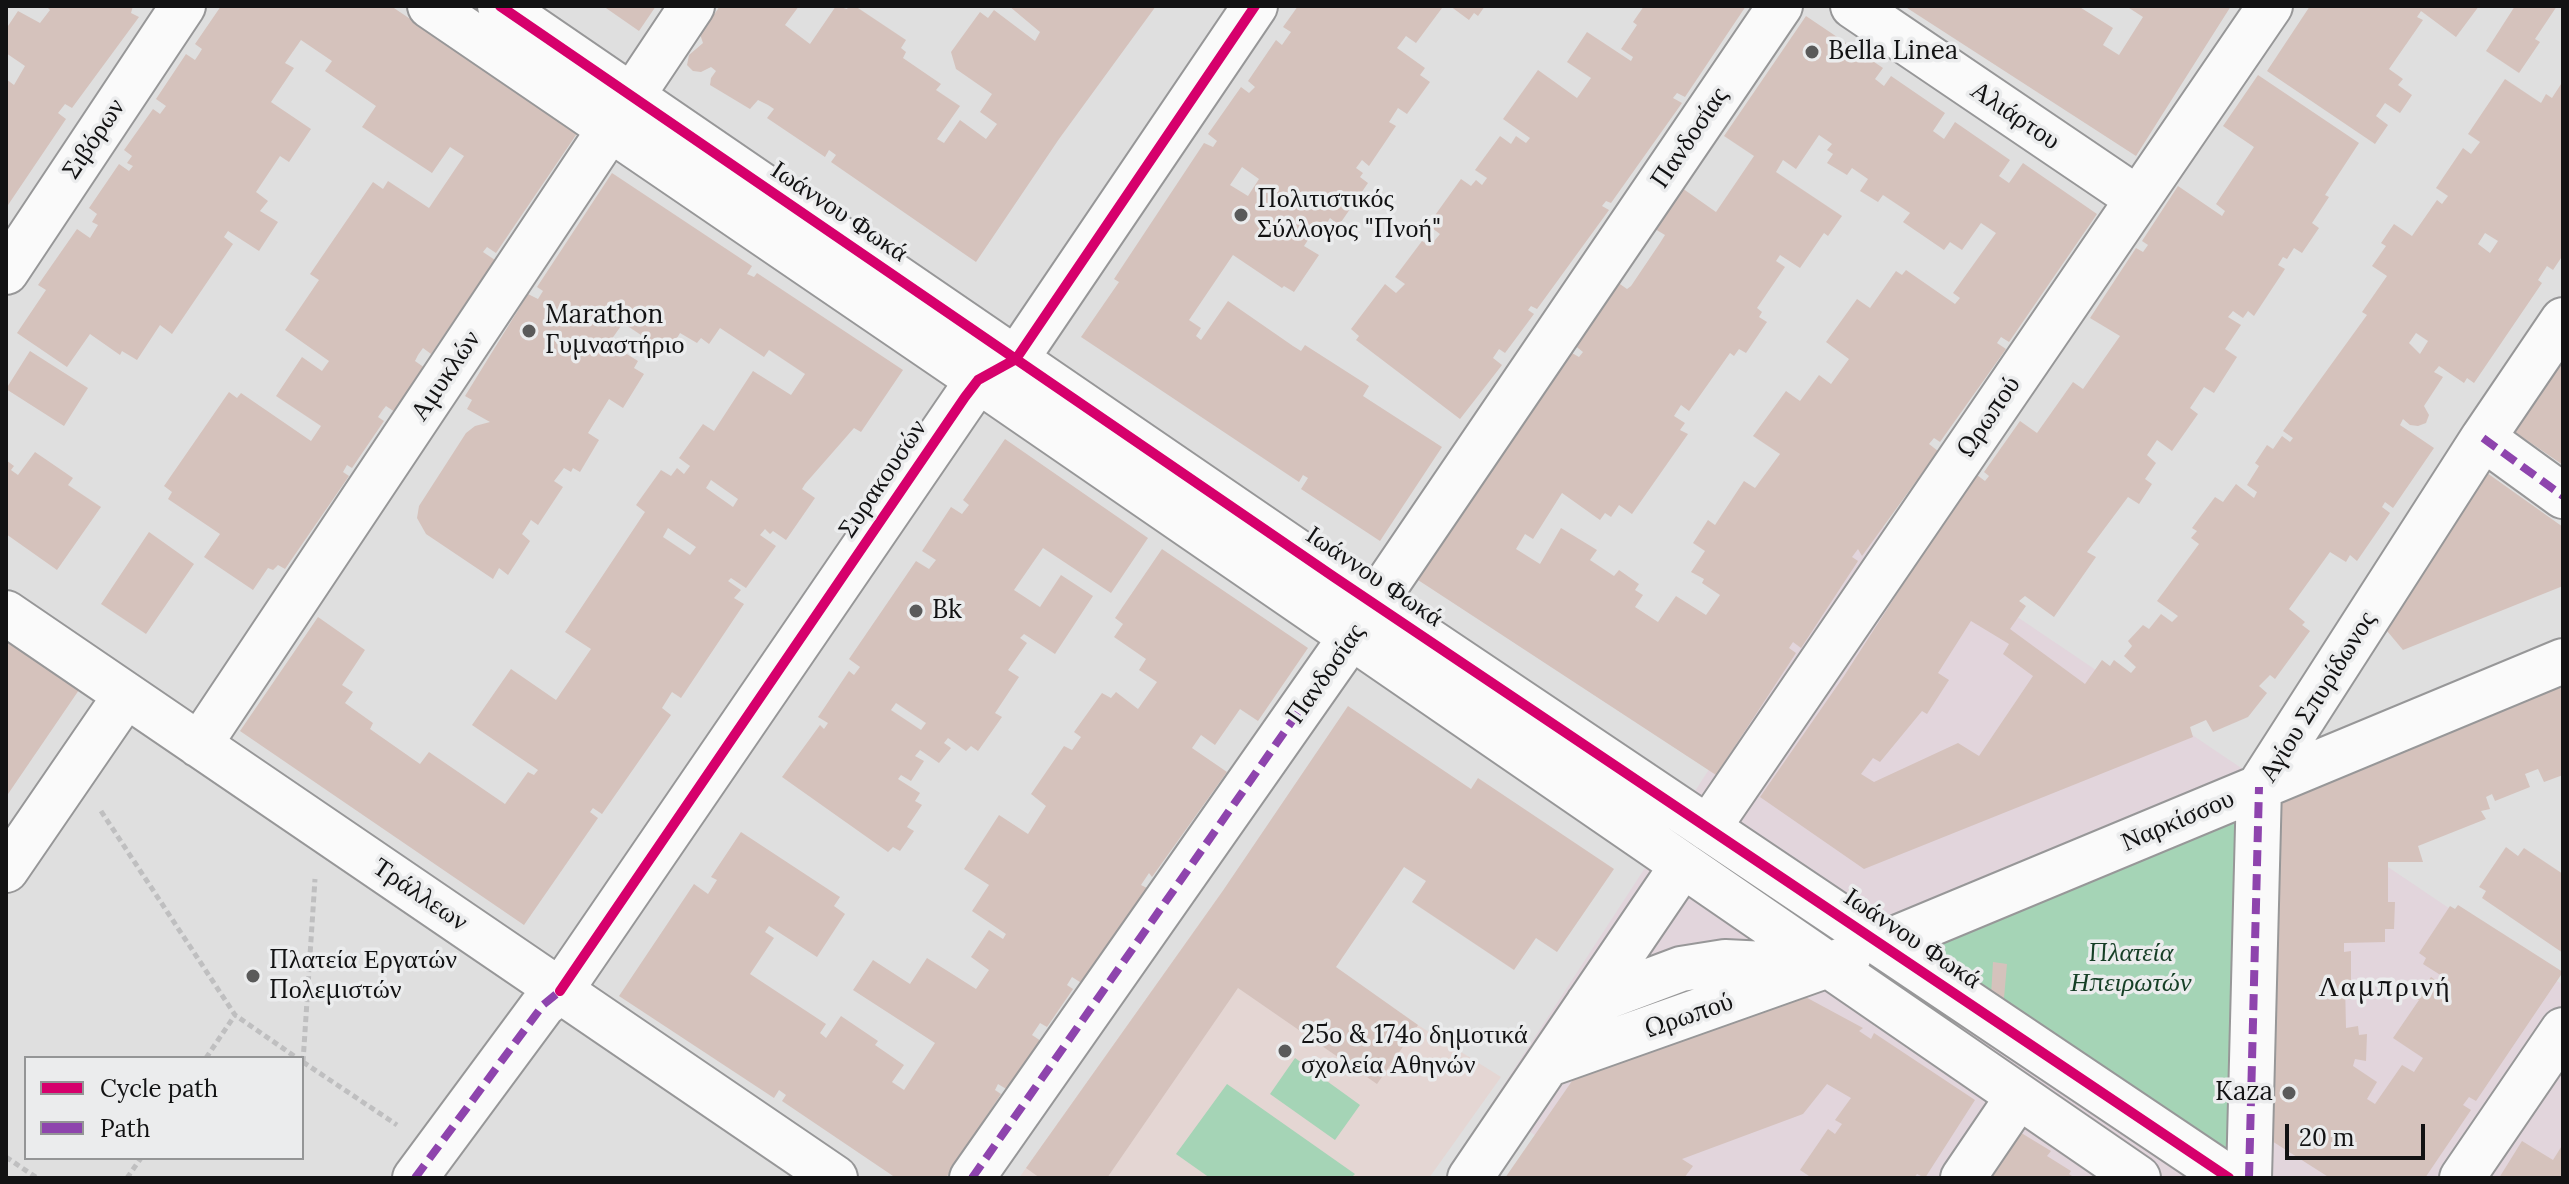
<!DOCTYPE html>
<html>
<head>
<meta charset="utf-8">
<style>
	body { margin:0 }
	#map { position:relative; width:2569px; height:1184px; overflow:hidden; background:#dfdfdf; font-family:Lora,serif }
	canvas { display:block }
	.frame { position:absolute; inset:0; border:8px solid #121213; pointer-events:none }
	.legend { position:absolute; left:24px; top:1056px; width:280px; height:104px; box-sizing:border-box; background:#ebeced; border:2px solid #949596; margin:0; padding:10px 14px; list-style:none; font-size:24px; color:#121213 }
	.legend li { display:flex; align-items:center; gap:16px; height:40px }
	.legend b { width:40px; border:2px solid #949596 }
	.scale { position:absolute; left:2285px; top:1124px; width:140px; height:36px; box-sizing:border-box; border:4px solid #121213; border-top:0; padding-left:10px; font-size:24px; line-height:28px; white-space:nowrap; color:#121213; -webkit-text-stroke:6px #ebeced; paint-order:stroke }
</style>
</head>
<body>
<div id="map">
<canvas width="2569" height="1184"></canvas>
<div class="frame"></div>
<ul class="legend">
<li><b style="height:10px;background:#d6006c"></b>Cycle path</li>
<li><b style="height:10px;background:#8e44ad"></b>Path</li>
</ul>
<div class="scale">20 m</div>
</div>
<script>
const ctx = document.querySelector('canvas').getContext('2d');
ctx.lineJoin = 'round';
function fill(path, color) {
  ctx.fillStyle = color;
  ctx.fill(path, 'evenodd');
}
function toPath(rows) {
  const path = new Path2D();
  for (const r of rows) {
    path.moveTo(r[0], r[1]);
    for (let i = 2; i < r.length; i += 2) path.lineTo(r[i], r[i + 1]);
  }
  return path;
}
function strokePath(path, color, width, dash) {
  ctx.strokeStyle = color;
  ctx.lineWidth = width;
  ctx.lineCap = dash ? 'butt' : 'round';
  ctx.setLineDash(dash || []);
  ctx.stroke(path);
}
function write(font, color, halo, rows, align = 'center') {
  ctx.font = font + ' Lora,serif';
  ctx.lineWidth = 7;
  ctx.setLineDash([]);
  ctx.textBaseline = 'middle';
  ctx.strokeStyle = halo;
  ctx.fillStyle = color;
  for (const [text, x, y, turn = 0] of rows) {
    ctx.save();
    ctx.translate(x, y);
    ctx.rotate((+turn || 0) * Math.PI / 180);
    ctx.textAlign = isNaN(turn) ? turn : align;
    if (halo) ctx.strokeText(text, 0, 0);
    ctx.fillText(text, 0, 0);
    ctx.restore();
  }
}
const commercial = toPath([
	[1872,519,2563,985,2563,1178,1601,1178,1490,1106]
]);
const education = toPath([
	[1222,892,1418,1025,1501,1077,1429,1178,1019,1178]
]);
const green = toPath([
	[2244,806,2235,1169,1900,946],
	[1295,1058,1360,1105,1335,1140,1270,1094],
	[1227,1084,1355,1174,1351,1178,1210,1178,1176,1154]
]);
const building = toPath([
	[46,6,133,6,131,13,139,17,72,108,65,104,58,113,66,119,6,208,6,79,14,85,25,66,6,53,6,29,18,11,40,23,50,10],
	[221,6,391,6,578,132,496,253,487,247,483,252,495,260,431,354,423,348,418,355,415,361,425,368,395,412,386,406,382,411,378,417,384,421,352,468,347,465,343,472,349,476,285,569,278,565,273,570,268,568,253,590,204,557,220,534,168,499,172,492,164,486,229,392,237,398,241,393,311,441,321,426,276,396,302,357,322,371,329,361,285,330,319,280,310,274,373,182,383,189,388,181,429,208,464,156,450,147,432,173,362,127,376,106,325,71,332,61,301,40,285,63,294,68,271,102,311,129,289,162,280,156,256,192,268,201,260,211,278,222,259,251,228,231,224,237,233,244,172,334,160,325,137,360,122,351,120,355,90,334,67,367,17,333,46,290,38,285,77,229,90,238,98,225,92,222,97,214,89,208,119,164,129,171,133,166,127,163,132,156,124,150,153,109,160,114,166,106,156,99,186,54,195,60,199,54,202,49,195,44],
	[603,6,656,6,639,31],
	[720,6,799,6,785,25,810,44,836,6,847,9,849,6,855,6,906,40,901,48,906,52,903,58,941,84,936,90,960,106,937,139,944,143,960,120,986,139,997,124,980,112,992,94,956,69,951,52,980,12,988,18,994,10,1035,41,1040,32,1009,6,1156,6,1059,139,976,262,831,162,836,155,829,150,825,157,767,118,774,109,768,105,758,100,750,109,710,85,711,78,716,71,711,67,701,72,693,71,687,65,689,55,703,43,700,34],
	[1298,6,1439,6,1442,8,1416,43,1406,36,1397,48,1425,68,1420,75,1430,82,1407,114,1398,108,1389,122,1396,126,1369,166,1362,160,1356,168,1363,173,1360,177,1368,183,1339,225,1330,218,1325,226,1320,222,1304,246,1319,255,1294,292,1284,286,1282,288,1233,255,1189,320,1201,328,1196,336,1201,340,1228,301,1293,346,1301,351,1305,345,1369,386,1363,396,1442,447,1380,541,1301,489,1308,478,1303,475,1299,482,1081,337,1119,282,1114,279,1204,143,1213,147,1217,141,1208,134,1241,87,1249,93,1255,87,1248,81,1276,40,1282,45,1291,32,1283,27],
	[1242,167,1259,179,1248,196,1230,185],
	[1450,6,1485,6,1478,16,1474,13,1469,20],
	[1644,6,1746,6,1685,97,1677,93,1673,98,1682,103,1611,203,1606,201,1602,206,1609,210,1537,309,1531,306,1528,310,1534,314,1505,353,1499,349,1493,358,1502,365,1460,419,1356,340,1359,336,1351,329,1385,284,1396,293,1405,284,1395,277,1422,241,1430,246,1440,234,1428,225,1461,179,1471,186,1476,180,1482,185,1487,178,1475,170,1500,136,1511,144,1516,136,1526,143,1530,138,1503,119,1538,70,1577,98,1591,78,1567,62,1587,32,1631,61,1633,57,1621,49,1637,25,1633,22],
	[1904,6,2078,6,2113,28,2103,45,2119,55,2143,17,2126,6,2231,6,2136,156],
	[2310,6,2479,6,2456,37,2421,11,2417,17,2423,20,2389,69,2403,79,2398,85,2412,95,2400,113,2385,103,2376,116,2388,125,2375,144,2267,71],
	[2515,6,2557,6,2535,39,2540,42,2519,73,2486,51],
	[1806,16,1883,68,1875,79,1884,86,1891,76,1945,113,1933,131,1944,139,1955,122,2010,160,1999,176,2009,183,2023,163,2097,214,2009,342,2001,337,1997,343,2006,349,1940,442,1934,438,1929,444,1938,451,1862,556,1858,549,1852,557,1858,561,1801,648,1793,642,1789,648,1796,653,1716,775,1418,580,1502,451,1572,353,1579,357,1583,352,1573,344,1617,282,1627,289,1631,286,1660,243,1665,235,1655,229,1682,188,1716,212,1754,156,1724,136],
	[1819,135,1832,144,1827,150,1833,154,1827,163,1847,175,1852,168,1868,179,1860,191,1878,202,1883,195,1910,213,1903,222,1944,250,1950,242,1962,250,1981,223,1996,233,1953,293,1960,298,1955,304,1906,270,1902,275,1896,271,1870,308,1857,299,1826,342,1849,359,1831,384,1819,375,1800,401,1786,391,1753,436,1780,454,1755,488,1744,481,1715,525,1708,520,1693,543,1705,551,1691,572,1704,579,1702,583,1720,595,1706,615,1676,596,1658,622,1635,607,1643,595,1635,590,1639,584,1619,570,1614,576,1590,560,1597,550,1561,528,1540,564,1516,549,1525,534,1533,539,1562,493,1600,520,1605,513,1611,517,1619,505,1632,514,1688,434,1680,430,1685,423,1674,416,1681,405,1689,411,1730,353,1734,356,1739,349,1746,353,1767,322,1759,317,1762,312,1757,308,1785,267,1776,261,1780,255,1800,268,1824,233,1828,236,1842,216,1776,172,1783,160,1796,169],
	[2258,75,2359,143,2325,195,2329,197,2312,223,2319,228,2302,253,2294,248,2287,259,2283,257,2278,265,2285,269,2254,316,2248,311,2243,318,2233,311,2228,317,2241,325,2225,349,2237,357,2214,393,2204,387,2190,408,2198,414,2172,451,2157,440,2147,455,2156,463,2145,479,2152,484,2139,504,2128,497,2087,552,2096,557,2054,617,2025,596,2019,601,2026,606,2010,629,2085,684,2102,660,2110,666,2114,660,2131,673,2136,667,2124,656,2132,646,2128,641,2143,625,2149,629,2161,614,2172,622,2178,616,2157,601,2199,544,2191,538,2197,531,2192,528,2215,497,2223,502,2236,484,2254,498,2257,492,2247,485,2259,466,2255,463,2267,445,2273,449,2282,436,2290,442,2293,438,2283,431,2367,315,2362,312,2387,276,2372,266,2386,246,2381,243,2394,224,2412,236,2437,200,2442,204,2448,196,2436,188,2463,148,2471,154,2480,142,2468,134,2505,79,2541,103,2546,94,2552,98,2563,81,2563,193,2561,196,2563,197,2563,255,2553,270,2547,266,2538,280,2542,283,2474,383,2467,378,2464,383,2439,366,2434,372,2443,377,2424,406,2429,415,2426,423,2418,426,2410,425,2403,419,2400,425,2434,448,2393,508,2385,502,2382,507,2390,513,2357,561,2350,555,2346,562,2330,552,2289,609,2305,622,2302,625,2310,631,2275,679,2270,675,2259,686,2267,693,2248,717,2213,732,2206,720,2190,727,2193,737,1864,869,1760,797,1844,676,1935,535,1977,475,1985,481,1989,476,1984,472,2020,421,2037,433,2073,382,2083,389,2120,336,2090,318,2136,248,2143,252,2148,245,2142,241,2178,186,2222,216,2225,211,2216,204,2254,147,2223,126],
	[2485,233,2498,241,2490,253,2478,244],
	[2416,333,2428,341,2420,354,2409,343],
	[1971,621,2009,644,2003,654,2033,676,1979,756,1958,743,1874,782,1861,774,1873,758,1880,762,1922,711,1927,714,1949,680,1938,673],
	[612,173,752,266,747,274,754,277,757,273,903,370,861,432,854,428,805,484,802,489,815,498,786,540,773,531,770,534,765,529,760,535,776,546,746,588,731,578,728,581,741,590,734,598,744,604,681,698,672,692,662,708,671,715,602,814,593,808,590,812,598,818,524,925,240,731,318,617,365,650,342,685,353,692,345,703,373,723,370,729,420,764,429,752,505,804,528,772,534,775,538,770,472,725,511,669,556,700,591,649,565,632,645,512,636,505,661,470,671,476,677,468,684,474,690,466,679,458,703,424,714,431,753,371,791,395,805,374,769,350,764,357,720,328,709,344,701,338,697,343,680,333,668,353,623,323,609,343,638,361,634,368,644,374,623,408,609,399,588,433,599,440,580,472,573,468,571,472,564,468,554,481,563,487,538,525,531,520,522,534,530,541,508,575,499,568,493,579,426,534,417,518,419,506,466,433,475,426,490,422,467,409,472,400,465,396,528,294,538,299,543,291,537,287],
	[711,480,738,499,733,507,706,488],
	[668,528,696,547,690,555,663,537],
	[2563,342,2563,465,2506,426],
	[30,351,88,388,64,426,6,389],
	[1005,439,1148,538,1111,593,1043,548,1014,590,1040,607,1061,575,1093,596,1055,654,1024,634,1020,638,1027,643,1008,670,1019,677,995,713,1002,717,978,751,971,746,966,751,948,738,944,743,951,748,939,763,920,750,915,756,924,761,911,781,901,775,898,779,920,793,915,801,922,805,907,827,914,831,900,851,893,847,888,852,782,777,820,725,824,729,828,723,818,717,849,671,854,675,860,667,849,659,916,561,929,569,936,560,922,551,951,507,962,514,969,505,963,500],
	[896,703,926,723,921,730,891,710],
	[35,452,73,478,68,485,101,507,57,570,6,534,6,460,14,466,11,470,18,475],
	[2480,468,2563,527,2563,586,2403,650,2377,619],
	[149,532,194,564,146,634,101,604],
	[1162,549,1308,648,1258,721,1240,709,1215,745,1201,735,1192,748,1227,772,1152,877,1149,873,1141,885,1147,888,1083,984,1072,977,1067,985,1073,989,1047,1027,1040,1023,1032,1035,1041,1041,1008,1090,998,1084,995,1090,1001,1094,946,1178,896,1178,782,1101,786,1095,779,1090,774,1098,619,996,694,884,708,894,717,880,711,877,741,832,840,897,834,906,845,914,817,957,769,926,765,932,774,938,750,974,826,1024,820,1033,826,1038,841,1016,878,1041,875,1045,904,1065,892,1082,904,1090,935,1043,853,990,873,960,910,984,927,958,976,989,989,970,971,957,989,930,1003,939,1006,934,972,911,989,885,964,869,999,815,1028,834,1046,806,1031,794,1064,746,1072,750,1081,737,1074,732,1102,693,1111,698,1116,692,1138,709,1157,682,1139,670,1146,659,1114,637,1123,624,1115,618],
	[6,637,81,687,6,797],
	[2563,671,2563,775,2544,782,2538,769,2525,774,2530,787,2495,801,2492,794,2486,797,2490,809,2481,811,2486,819,2418,846,2423,862,2388,862,2388,902,2395,902,2394,929,2385,929,2385,942,2344,943,2344,952,2351,951,2351,983,2345,984,2346,1028,2358,1026,2359,1035,2367,1034,2366,1061,2355,1059,2353,1066,2377,1082,2367,1099,2375,1104,2402,1065,2414,1072,2423,1058,2393,1038,2419,1000,2416,999,2431,977,2438,982,2442,976,2423,964,2426,958,2419,953,2450,906,2455,909,2458,905,2563,972,2476,1101,2469,1097,2463,1105,2471,1110,2425,1178,2330,1178,2264,1136,2263,792],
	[1348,706,1471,789,1478,778,1614,869,1557,952,1536,938,1514,970,1412,902,1426,881,1404,867,1336,967,1418,1025,1377,1084,1238,988,1107,1178,1040,1178,1026,1168,1222,892],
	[2506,847,2518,856,2524,848,2563,874,2563,953,2482,898,2486,891,2479,887],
	[1993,962,2007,964,2004,998,1991,996],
	[1800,994,1863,1028,1859,1031,1871,1039,1874,1033,1975,1100,1925,1178,1917,1174,1914,1178,1808,1178,1809,1176,1800,1170,1828,1129,1835,1134,1842,1124,1835,1120,1851,1098,1827,1084,1803,1114,1682,1159,1693,1166,1684,1178,1505,1178,1581,1068],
	[2018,1131,2051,1151,2047,1156,2071,1171,2069,1174,2075,1178,1989,1178],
	[2522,1141,2553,1160,2563,1144,2563,1178,2499,1178]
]);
const path = toPath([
	[101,811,235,1015,297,1058],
	[206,1058,235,1015],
	[303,1062,315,879],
	[303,1062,397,1125],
	[6,1157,37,1178],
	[127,1178,141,1158]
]);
const street = toPath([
	[1853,6,2138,199],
	[2483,438,2563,496],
	[6,613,835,1178],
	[199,745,692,6],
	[1708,828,2270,6],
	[6,870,126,695],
	[1882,944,2563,661],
	[415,1178,543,1005,560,991,978,380,1010,362],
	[972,1178,1351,637,1780,6],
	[1963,1178,2018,1097],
	[2249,1178,2259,787,2483,438,2563,320],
	[2462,1178,2563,1030]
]);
const secondary = toPath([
	[430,6,978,380,2138,1178],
	[500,6,1334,577,2229,1178],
	[6,272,183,6],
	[1016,359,1255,6],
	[1588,1004,1681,969,1725,962,1806,966],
	[1549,1064,1848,958],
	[1470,1178,1682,866]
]);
const quiet = toPath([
	[2483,438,2563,496],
	[415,1178,543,1005,560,991],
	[972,1178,1351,637],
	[2249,1178,2259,787]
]);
const cycleway = toPath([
	[500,6,1334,577,2229,1178],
	[560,991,965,397,978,380,1016,359,1255,6]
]);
const markers = [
	[1812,52,8,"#5a5a5a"],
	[1241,215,8,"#5a5a5a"],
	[529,331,8,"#5a5a5a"],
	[916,611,8,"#5a5a5a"],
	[253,976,8,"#5a5a5a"],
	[1285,1051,8,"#5a5a5a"],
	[2289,1093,8,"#5a5a5a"]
];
const poiNames = [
	["Bella Linea",1828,52],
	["Πολιτιστικός",1257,200],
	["Σύλλογος \"Πνοή\"",1257,230],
	["Marathon",545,316],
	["Γυμναστήριο",545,346],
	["Bk",932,611],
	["Πλατεία Εργατών",269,961],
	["Πολεμιστών",269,991],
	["25ο & 174ο δημοτικά",1301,1036],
	["σχολεία Αθηνών",1301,1066],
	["Kaza",2273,1093,"right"]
];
const streetNames = [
	["Αλιάρτου",2015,116,34],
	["Πανδοσίας",1690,138,-56],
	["Σιβόρων",94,139,-56],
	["Ιωάννου Φωκά",839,212,34],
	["Αμυκλών",446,376,-56],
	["Ωρωπού",1989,417,-56],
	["Συρακουσών",883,479,-56],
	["Ιωάννου Φωκά",1374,577,34],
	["Πανδοσίας",1326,674,-55],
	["Αγίου Σπυρίδωνος",2318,697,-58],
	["Ναρκίσσου",2178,821,-23],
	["Τράλλεων",420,895,34],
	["Ιωάννου Φωκά",1912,939,34],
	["Ωρωπού",1689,1016,-19]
];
const parkNames = [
	["Πλατεία",2131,954],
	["Ηπειρωτών",2131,984]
];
const neighbourhoodNames = [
	["Λαμπρινή",2385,988]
];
fill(commercial, '#e2d5dc');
fill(education, '#e4d6d3');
fill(green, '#a5d4b6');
fill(building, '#d5c2bc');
strokePath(street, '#979798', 48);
strokePath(secondary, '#979798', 48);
strokePath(path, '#bfbfc0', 5, [6, 4]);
strokePath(street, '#fafafa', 44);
strokePath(secondary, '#fafafa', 44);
strokePath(quiet, '#8e44ad', 8, [16, 8]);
strokePath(cycleway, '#d6006c', 10);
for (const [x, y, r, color] of markers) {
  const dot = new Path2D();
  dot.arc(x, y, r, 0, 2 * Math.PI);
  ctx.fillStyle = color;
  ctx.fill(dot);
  strokePath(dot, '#ebeced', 3);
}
write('26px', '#121213', '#ebeced', poiNames, 'left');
write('26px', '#121213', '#ebeced', streetNames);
write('italic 26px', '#163f26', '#ebeced', parkNames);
ctx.letterSpacing = '2px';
write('28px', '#121213', '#ebeced', neighbourhoodNames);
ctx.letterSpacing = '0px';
</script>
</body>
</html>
